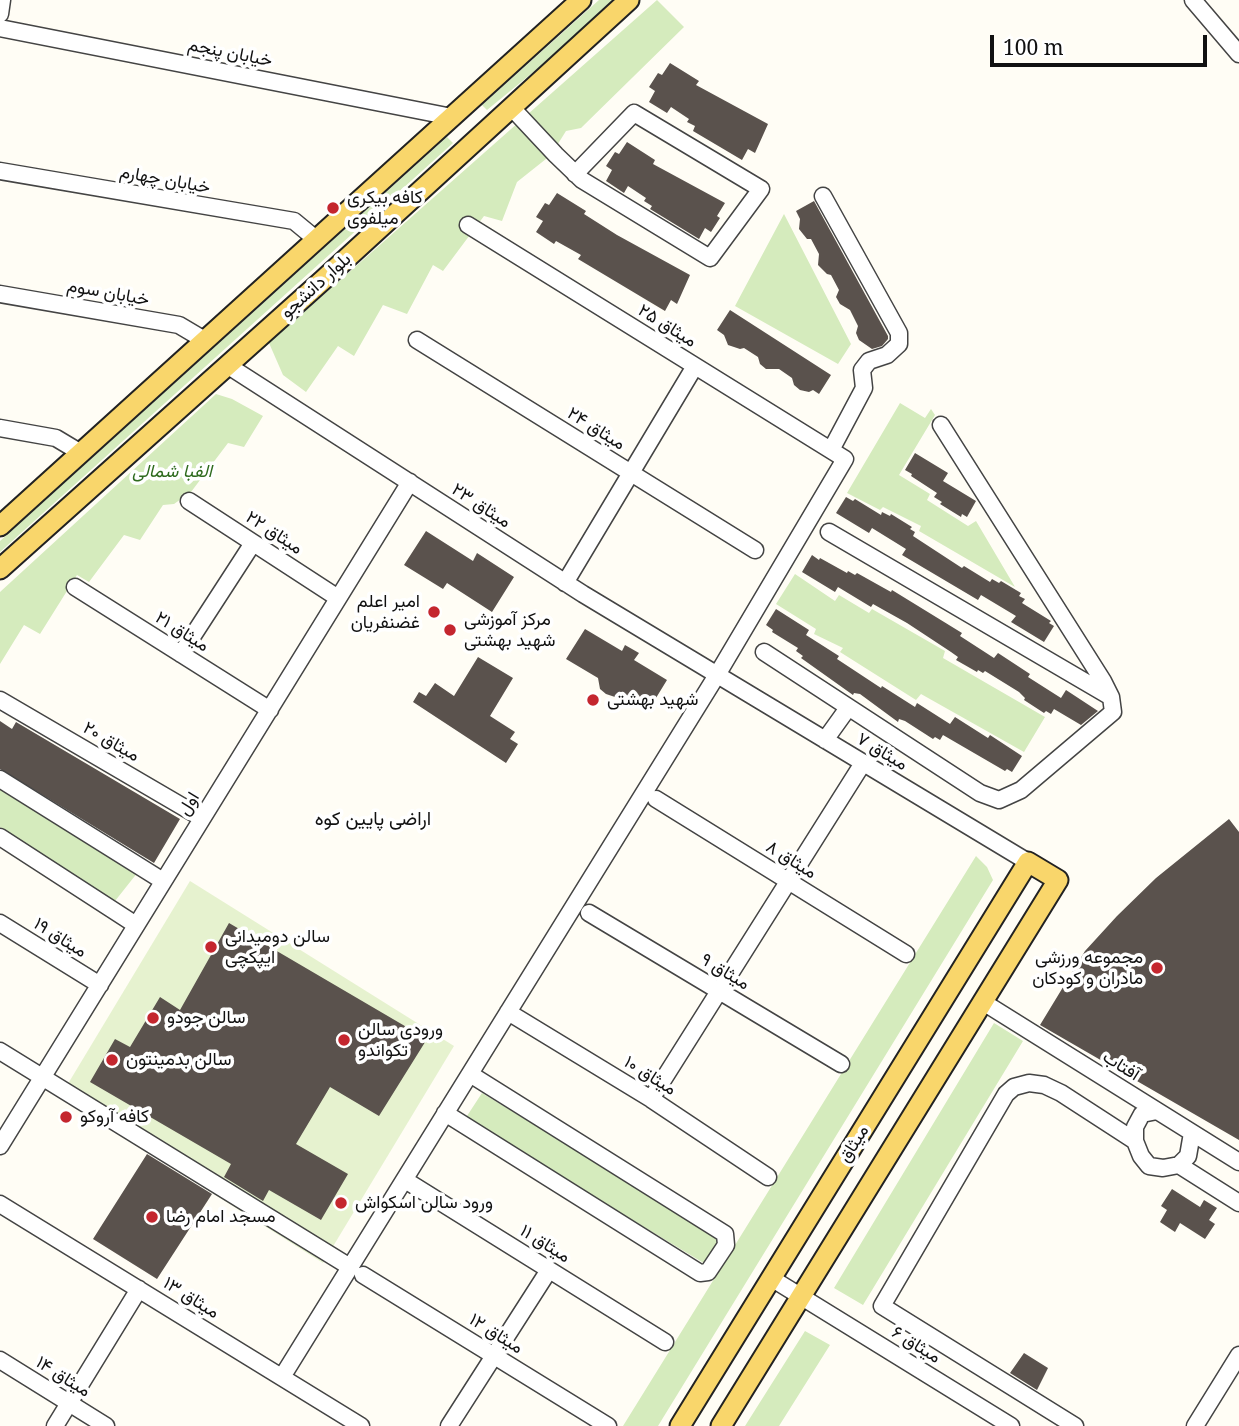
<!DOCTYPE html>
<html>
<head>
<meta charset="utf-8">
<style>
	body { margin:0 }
	#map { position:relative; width:1239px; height:1426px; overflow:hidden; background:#fffdf5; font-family:"Noto Serif",serif }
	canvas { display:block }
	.scale { position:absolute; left:990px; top:35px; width:217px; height:32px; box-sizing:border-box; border:4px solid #111; border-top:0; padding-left:9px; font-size:21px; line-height:24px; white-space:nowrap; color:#111; -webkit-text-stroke:5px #fff; paint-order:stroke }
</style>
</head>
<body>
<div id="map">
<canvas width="1239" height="1426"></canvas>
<div class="scale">100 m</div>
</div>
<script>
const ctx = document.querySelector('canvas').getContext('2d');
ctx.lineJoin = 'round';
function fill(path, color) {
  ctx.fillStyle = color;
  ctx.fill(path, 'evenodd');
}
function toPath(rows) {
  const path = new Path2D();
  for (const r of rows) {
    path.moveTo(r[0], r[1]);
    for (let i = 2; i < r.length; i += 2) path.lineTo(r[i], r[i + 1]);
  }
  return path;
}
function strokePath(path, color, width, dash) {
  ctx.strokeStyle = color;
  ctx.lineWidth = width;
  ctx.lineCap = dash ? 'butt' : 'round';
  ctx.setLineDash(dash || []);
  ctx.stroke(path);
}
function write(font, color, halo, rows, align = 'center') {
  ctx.font = font + ' "Noto Serif",Vazirmatn,serif';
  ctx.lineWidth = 7;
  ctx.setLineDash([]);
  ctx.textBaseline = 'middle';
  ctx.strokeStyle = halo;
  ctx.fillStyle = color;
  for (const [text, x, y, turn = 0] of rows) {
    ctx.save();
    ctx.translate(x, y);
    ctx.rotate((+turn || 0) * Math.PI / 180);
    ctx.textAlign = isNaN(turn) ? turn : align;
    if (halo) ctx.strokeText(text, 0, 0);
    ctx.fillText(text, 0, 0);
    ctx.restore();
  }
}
const green = toPath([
	[599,0,613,0,537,69,487,110,482,105],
	[657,0,684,27,581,128,566,131,551,155,517,182,502,221,484,216,443,271,433,265,407,314,383,305,354,356,338,346,306,392,283,375,269,343],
	[447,137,453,143,0,552,0,541],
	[784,214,851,344,838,364,735,306],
	[216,394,232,399,263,416,244,447,228,443,191,492,174,504,163,505,140,540,124,535,89,582,77,575,40,634,24,625,0,664,0,592],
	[900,403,925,418,931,409,935,415,899,475,930,494,927,500,968,526,976,521,1015,587,919,531,921,526,883,507,880,510,847,493],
	[795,574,835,601,839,595,869,613,872,609,945,651,943,658,1045,717,1024,752,921,694,916,700,840,652,843,648,814,634,816,629,776,604],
	[0,787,138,872,115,901,0,827],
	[976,856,987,867,993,880,658,1426,623,1426],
	[994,1023,1023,1041,863,1305,834,1288],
	[482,1093,719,1237,707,1265,465,1119],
	[805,1331,830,1345,779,1426,745,1426]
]);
const pitch = toPath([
	[190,881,454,1046,323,1263,60,1097]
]);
const building = toPath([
	[670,63,699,81,696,85,768,124,755,153,748,149,742,160,693,131,695,126,687,122,689,119,671,107,667,113,649,102,655,91,649,87,658,73,662,75],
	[627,142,655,160,653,164,725,203,717,216,720,218,711,232,705,228,699,239,650,209,652,206,644,201,646,198,628,186,624,193,606,181,612,170,606,166,615,152,619,154],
	[557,193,586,211,584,214,617,235,690,275,677,304,671,300,665,311,578,259,581,255,556,241,554,244,536,232,543,221,536,217,545,203,549,205],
	[814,201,888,336,888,339,882,346,872,349,859,340,856,333,858,326,850,310,840,304,836,297,839,290,831,275,827,274,818,265,819,254,811,239,807,239,799,229,800,219,796,211],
	[730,310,831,375,819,394,813,390,809,392,800,390,794,385,792,378,779,369,766,369,760,364,758,357,744,348,740,349,728,345,724,335,717,330],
	[915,453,948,473,943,481,976,501,967,517,962,514,961,517,940,504,942,502,934,497,937,493,911,476,912,474,905,470],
	[846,497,853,501,855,499,881,515,882,512,890,516,891,514,912,527,910,529,915,532,913,536,962,568,964,566,990,582,992,579,999,583,1001,581,1021,593,1019,596,1025,599,1022,603,1051,621,1049,623,1054,626,1044,642,1011,622,1016,616,981,595,978,600,902,555,906,549,872,528,869,533,836,513],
	[426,531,473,561,477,553,514,577,492,612,447,583,443,589,404,565],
	[812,555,819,560,820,558,847,573,848,571,855,575,857,573,891,592,892,590,962,633,960,636,994,658,998,653,1030,674,1028,677,1061,698,1066,690,1098,711,1081,725,1054,709,1051,714,1046,711,1044,713,1024,700,1025,698,1019,692,985,671,983,673,978,670,977,672,956,660,958,657,951,652,907,623,873,604,871,607,838,587,835,592,802,572],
	[776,609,809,630,806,635,839,656,837,659,881,688,882,686,915,707,917,703,950,724,955,717,988,738,990,735,1022,756,1012,772,1007,769,1005,771,943,735,940,740,935,737,933,739,905,721,899,719,898,722,860,694,854,693,853,695,801,658,803,656,796,651,798,648,772,632,773,630,766,625],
	[585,629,622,651,625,645,639,653,634,660,667,680,648,711,623,695,615,697,606,694,600,689,598,678,566,659],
	[478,657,513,678,490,716,515,732,510,739,518,744,506,763,413,702,419,692,426,696,435,683,454,696],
	[0,721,12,729,16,722,180,819,154,863,0,769],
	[1229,819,1239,832,1239,1140,1040,1025,1085,951,1117,916,1156,878],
	[229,923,427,1039,379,1116,330,1087,296,1144,348,1174,321,1220,269,1190,263,1201,224,1177,231,1164,90,1082,115,1039,130,1047,160,997,180,1010],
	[147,1154,212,1194,157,1279,93,1239],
	[1172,1189,1200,1207,1204,1200,1217,1208,1209,1220,1215,1224,1205,1239,1180,1223,1175,1232,1160,1222,1167,1210,1161,1206],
	[1024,1353,1048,1368,1037,1390,1010,1373]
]);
const minor = toPath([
	[1193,0,1239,54],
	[0,14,2,0],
	[0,28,452,117],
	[512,108,556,155,582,180,710,258,761,189,634,113,575,174],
	[0,171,294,221,317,240],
	[823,196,899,333,899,344,887,355,869,361,862,370,864,388,831,450],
	[0,294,179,325,206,341],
	[417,340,755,550],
	[227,365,583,594,1028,862],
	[0,428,56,438,81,453],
	[189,501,338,598],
	[829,532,1111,697],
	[565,583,695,366],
	[75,587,270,710],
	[764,652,980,793,999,800,1021,790,1113,712,1111,697,1103,681,941,425],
	[181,654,253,543],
	[0,700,202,818],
	[825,740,848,708],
	[0,779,163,881],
	[656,799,906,954],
	[0,837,136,925],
	[589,913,841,1064],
	[0,923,100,985],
	[983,1002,1239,1162],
	[508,1012,651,1099,768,1177],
	[0,1051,350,1267],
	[651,1099,863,763],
	[1157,1111,1142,1114,1135,1127,1135,1141,1141,1156,1149,1166,1163,1168,1179,1165,1188,1156,1192,1133],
	[445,1113,700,1273,708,1272,726,1245,725,1234,470,1074],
	[0,1146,410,482],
	[1179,1165,1239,1203],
	[405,1180,665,1342],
	[0,1204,361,1426],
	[363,1275,608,1426],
	[771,1278,1011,1426],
	[0,1360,106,1426],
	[282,1377,717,675,845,459,468,225],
	[55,1426,139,1289],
	[449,1426,549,1270],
	[1075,1426,882,1306,1006,1094,1014,1087,1029,1083,1044,1085,1061,1093,1135,1141],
	[1195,1426,1239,1355]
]);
const major = toPath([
	[0,526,581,0],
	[0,569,323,280,629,0],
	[680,1426,1028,862,1058,880,721,1426]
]);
const markers = [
	[333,208,7,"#c4262e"],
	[434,612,7,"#c4262e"],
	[450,630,7,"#c4262e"],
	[593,700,7,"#c4262e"],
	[211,947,7,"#c4262e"],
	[1157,968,7,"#c4262e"],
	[153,1018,7,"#c4262e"],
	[344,1040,7,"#c4262e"],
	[112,1060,7,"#c4262e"],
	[66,1117,7,"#c4262e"],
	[341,1203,7,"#c4262e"],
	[152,1217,7,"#c4262e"]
];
const streetNames = [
	["خیابان پنجم",230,53,11],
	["خیابان چهارم",165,180,10],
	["بلوار دانشجو",316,286,-42],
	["خیابان سوم",108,293,10],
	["میثاق ۲۵",667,326,32],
	["میثاق ۲۴",596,429,32],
	["میثاق ۲۳",481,506,33],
	["میثاق ۲۲",274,533,33],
	["میثاق ۲۱",182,632,32],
	["میثاق ۲۰",111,742,30],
	["میثاق ۷",882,752,31],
	["اول",189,804,-58],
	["میثاق ۸",791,860,32],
	["میثاق ۱۹",60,938,32],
	["میثاق ۹",725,972,31],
	["آفتاب",1121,1066,32],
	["میثاق ۱۰",650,1076,32],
	["میثاق",854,1144,-58],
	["میثاق ۱۱",545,1244,32],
	["میثاق ۱۳",191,1298,32],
	["میثاق ۱۲",496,1334,32],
	["میثاق ۶",916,1345,32],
	["میثاق ۱۴",63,1377,32]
];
const poiNames = [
	["کافه بیکری",347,198],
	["میلفوی",347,219],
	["امیر اعلم",420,602,"right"],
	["غضنفریان",420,623,"right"],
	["مرکز آموزشی",464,620],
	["شهید بهشتی",464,641],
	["شهید بهشتی",607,700],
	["سالن دومیدانی",225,937],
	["ایپکچی",225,958],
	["مجموعه ورزشی",1143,958,"right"],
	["مادران و کودکان",1143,979,"right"],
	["سالن جودو",167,1018],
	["ورودی سالن",358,1030],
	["تکواندو",358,1051],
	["سالن بدمینتون",126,1060],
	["کافه آروکو",80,1117],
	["ورود سالن اسکواش",355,1203],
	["مسجد امام رضا",166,1217]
];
const parkNames = [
	["الفبا شمالی",172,472]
];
const neighbourhoodNames = [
	["اراضی پایین کوه",373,820]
];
fill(green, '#d5ebbd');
fill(pitch, '#e6f2cf');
fill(building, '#5a524d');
strokePath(minor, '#444', 19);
strokePath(major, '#222', 23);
strokePath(minor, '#fff', 16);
strokePath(major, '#f9d66b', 19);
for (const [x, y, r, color] of markers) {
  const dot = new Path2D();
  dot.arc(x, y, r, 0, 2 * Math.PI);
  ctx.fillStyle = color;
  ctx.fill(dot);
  strokePath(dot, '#fff', 2.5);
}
write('18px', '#111', '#fff', streetNames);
write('18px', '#111', '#fff', poiNames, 'left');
write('italic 18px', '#2f6b1f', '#fff', parkNames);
write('19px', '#111', '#fff', neighbourhoodNames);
</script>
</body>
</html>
